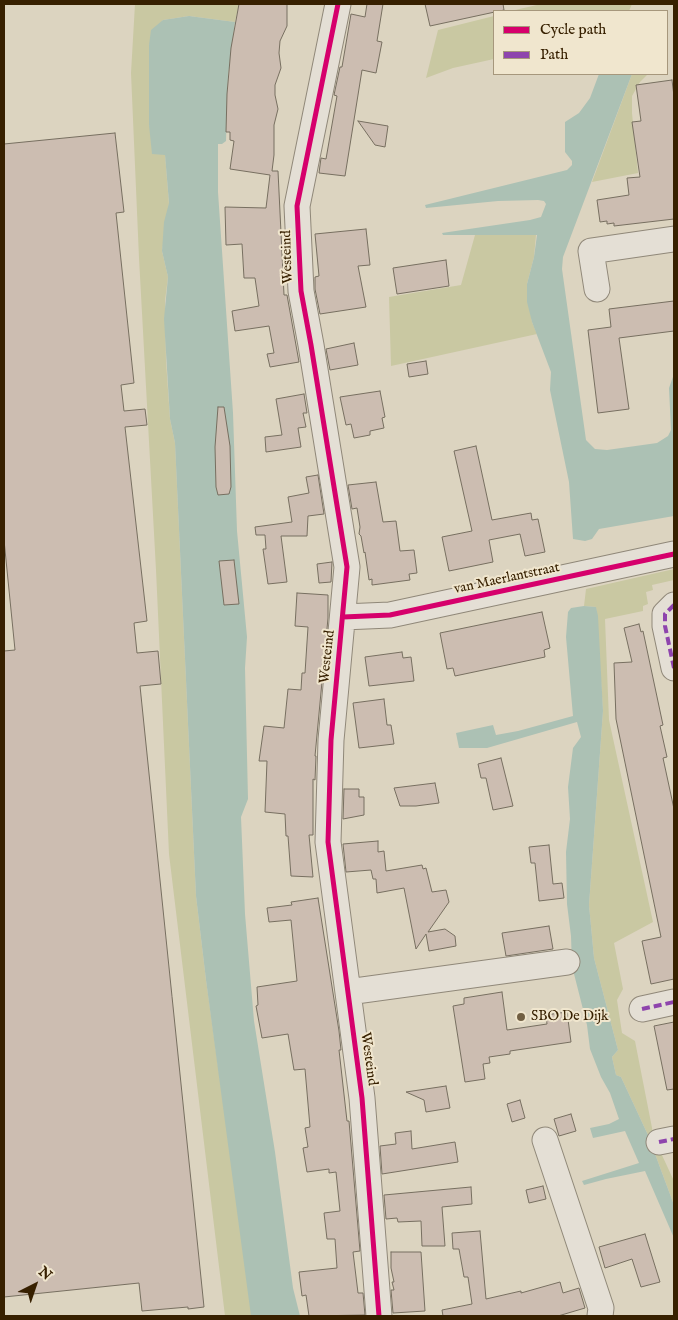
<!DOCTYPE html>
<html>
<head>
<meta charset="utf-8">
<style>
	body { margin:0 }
	#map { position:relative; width:678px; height:1320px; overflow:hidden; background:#dcd4c0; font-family:"IM FELL English",serif }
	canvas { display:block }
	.frame { position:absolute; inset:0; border:5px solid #372000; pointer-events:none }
	.legend { position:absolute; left:493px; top:10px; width:175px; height:65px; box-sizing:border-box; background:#f0e6ce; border:1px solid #a6977c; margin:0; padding:6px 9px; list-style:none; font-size:15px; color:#372000 }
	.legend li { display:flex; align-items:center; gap:10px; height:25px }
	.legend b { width:25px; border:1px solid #a6977c }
	.north { position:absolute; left:10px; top:1260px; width:50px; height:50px; -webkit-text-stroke:4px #f0e6ce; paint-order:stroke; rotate:41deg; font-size:14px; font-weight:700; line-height:20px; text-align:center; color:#372000 }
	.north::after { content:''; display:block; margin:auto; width:18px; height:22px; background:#372000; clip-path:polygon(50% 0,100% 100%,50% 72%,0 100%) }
</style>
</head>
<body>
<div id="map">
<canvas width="678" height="1320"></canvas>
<div class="frame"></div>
<ul class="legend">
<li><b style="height:6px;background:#d6006c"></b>Cycle path</li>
<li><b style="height:6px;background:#8e44ad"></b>Path</li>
</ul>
<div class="north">N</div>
</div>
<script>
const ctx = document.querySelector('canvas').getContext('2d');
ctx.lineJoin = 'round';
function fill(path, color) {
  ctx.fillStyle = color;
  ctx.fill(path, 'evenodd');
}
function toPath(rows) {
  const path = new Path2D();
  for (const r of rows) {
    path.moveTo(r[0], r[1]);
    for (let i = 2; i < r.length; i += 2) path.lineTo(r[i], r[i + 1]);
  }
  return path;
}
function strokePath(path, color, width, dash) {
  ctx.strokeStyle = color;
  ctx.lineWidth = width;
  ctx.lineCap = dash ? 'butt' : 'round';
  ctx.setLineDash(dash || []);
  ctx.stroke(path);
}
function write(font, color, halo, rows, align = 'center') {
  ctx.font = font + ' "IM FELL English",serif';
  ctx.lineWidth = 4;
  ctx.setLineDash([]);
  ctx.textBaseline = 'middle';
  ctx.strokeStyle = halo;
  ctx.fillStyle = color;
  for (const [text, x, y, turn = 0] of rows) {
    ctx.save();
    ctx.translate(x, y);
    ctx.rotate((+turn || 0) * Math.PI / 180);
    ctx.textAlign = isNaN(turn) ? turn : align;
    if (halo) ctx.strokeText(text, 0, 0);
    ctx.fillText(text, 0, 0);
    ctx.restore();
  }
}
const green = toPath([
	[135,4,239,4,235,22,189,16,163,20,149,45,149,125,165,154,169,204,162,251,168,277,165,301,166,361,170,419,175,443,196,896,206,980,253,1316,225,1316,169,854,156,570,139,258,131,73],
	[541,4,632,4,629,11,511,11],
	[494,16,494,59,453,68,426,78,438,30],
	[632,74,648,74,640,82,632,96,632,113,638,173,592,182],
	[475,235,536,235,534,257,527,284,532,322,537,334,391,366,389,297,461,285],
	[674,569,674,580,652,585,653,590,646,592,648,604,643,606,643,611,605,619,609,720,653,922,614,943,623,989,617,1000,622,1033,635,1041,654,1138,674,1181,674,1205,648,1135,621,1077,616,1075,612,1057,618,1050,594,958,589,905,603,711,596,607,584,606,586,589]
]);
const water = toPath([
	[189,16,235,22,228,76,226,141,222,144,218,144,218,192,233,413,237,531,247,637,245,668,248,799,241,817,245,914,254,1021,275,1152,293,1288,300,1316,251,1316,206,980,196,896,175,443,170,419,164,319,168,277,162,251,164,222,169,203,165,155,152,154,149,125,149,45,151,30,163,20],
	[599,74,632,74,563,257,562,269,586,440,595,449,607,450,657,443,668,436,671,430,669,388,674,374,674,516,599,529,592,539,585,541,573,539,569,482,550,390,551,372,532,322,527,302,527,284,534,257,537,235,443,235,442,233,530,220,541,217,546,204,544,201,538,200,498,201,426,208,425,205,567,170,572,165,572,161,565,152,565,122,579,113,590,98],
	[584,606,596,607,598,616,603,711,589,905,594,958,618,1050,612,1057,616,1075,621,1077,648,1135,674,1205,674,1238,645,1171,606,1179,584,1185,582,1181,639,1163,625,1131,593,1138,590,1128,609,1124,619,1119,610,1093,601,1077,590,1049,587,1025,572,966,571,936,567,904,566,852,570,819,568,787,573,748,581,737,577,722,487,748,459,748,456,733,493,725,496,735,518,731,573,716,566,637,568,612,571,608]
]);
const building = toPath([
	[239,4,287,4,287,26,280,41,279,53,281,68,275,85,275,95,278,109,274,125,274,155,272,171,278,171,284,295,287,295,299,362,270,367,267,354,274,353,269,326,235,331,232,311,259,306,255,278,244,278,242,244,226,245,225,207,266,208,270,175,230,169,234,141,230,140,230,132,226,132,227,94,231,48,239,4],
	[367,4,383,4,377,41,382,42,376,73,362,70,345,176,319,173,321,158,326,159,337,96,334,95,340,67,342,67,351,14,365,17,367,4],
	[425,4,503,4,504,10,430,26,425,4],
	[672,80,674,96,674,219,614,226,614,223,607,224,607,221,600,222,597,200,629,195,627,178,640,177,632,122,641,121,636,85,672,80],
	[358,121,388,126,385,147,375,145,358,121],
	[115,133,124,212,116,213,134,383,121,385,124,411,145,409,147,425,125,427,147,621,134,623,137,653,158,651,161,684,140,686,204,1307,188,1309,188,1307,142,1311,139,1283,4,1297,4,651,15,650,4,540,4,144,115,133],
	[366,229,370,265,358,266,366,307,320,314,315,289,315,277,319,276,315,234,366,229],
	[446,260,449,286,397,294,393,268,446,260],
	[674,301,674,331,619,338,629,409,598,413,588,330,611,327,609,309,674,301],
	[354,343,358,365,330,370,326,349,354,343],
	[426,361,428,374,409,377,407,364,426,361],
	[380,391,385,417,382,418,384,428,370,431,370,435,354,438,351,424,346,425,340,397,380,391],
	[304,394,307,413,303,413,306,427,298,428,301,447,266,452,265,437,282,435,276,399,304,394],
	[218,407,224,407,230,446,231,487,229,494,218,495,216,487,215,447,218,407],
	[476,446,492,520,531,513,532,520,538,519,545,552,525,556,520,534,489,540,493,562,449,571,442,537,472,531,454,451,476,446],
	[318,475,324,514,308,516,307,536,281,536,287,582,268,584,263,549,266,549,265,535,256,535,255,527,292,522,288,497,309,493,306,477,318,475],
	[376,482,383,522,396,521,400,551,414,550,417,573,409,574,410,580,372,585,372,579,369,580,365,552,364,553,361,536,359,534,360,527,357,508,352,509,348,485,376,482],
	[234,560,239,604,224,605,219,561,234,560],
	[332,562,331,582,319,583,317,564,332,562],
	[297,593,328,595,328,618,315,756,316,756,315,780,313,779,313,835,309,835,313,877,291,876,288,836,286,836,285,814,265,812,267,761,259,761,264,726,284,728,288,689,301,690,302,673,305,673,308,627,295,626,297,593],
	[542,612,550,648,544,650,545,657,455,676,453,668,447,669,440,633,542,612],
	[639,624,641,632,643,631,663,725,660,726,667,757,663,758,674,809,674,979,651,984,642,941,661,937,616,719,614,663,632,662,624,628,639,624],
	[402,652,403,658,411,657,414,681,369,686,365,657,402,652],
	[384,699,387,725,391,725,394,744,359,748,353,703,384,699],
	[501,758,513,806,493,810,486,778,481,778,478,764,501,758],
	[435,783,439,803,416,806,400,806,394,788,435,783],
	[344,789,359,789,359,797,364,797,364,815,343,819,344,789],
	[378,841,378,852,384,851,386,871,422,865,423,869,426,868,432,892,446,890,449,902,428,932,445,929,455,936,456,946,429,951,426,934,416,949,404,888,377,893,376,879,373,879,371,870,346,872,343,844,378,841],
	[549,845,553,884,562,883,564,898,539,901,535,863,531,863,529,847,549,845],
	[318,898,339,1031,341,1050,339,1050,347,1121,349,1121,360,1251,353,1252,358,1293,363,1293,365,1315,309,1316,306,1295,302,1296,299,1272,337,1268,335,1239,327,1239,324,1213,340,1211,336,1172,329,1173,329,1169,307,1172,303,1148,308,1147,305,1128,310,1127,305,1069,294,1070,288,1034,262,1038,256,1006,258,1005,257,987,297,981,291,920,269,922,267,908,292,905,291,902,318,898],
	[549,926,553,949,506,956,502,933,549,926],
	[502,992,507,1030,547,1024,546,1015,567,1012,571,1042,510,1051,510,1054,489,1057,490,1063,483,1064,485,1079,465,1082,453,1006,464,1004,464,998,502,992],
	[674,1022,674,1089,667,1090,654,1026,674,1022],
	[446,1086,450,1108,426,1112,424,1100,406,1092,446,1086],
	[520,1100,525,1118,512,1122,507,1104,520,1100],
	[571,1114,576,1131,559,1136,554,1119,571,1114],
	[411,1131,412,1149,455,1142,458,1162,382,1174,380,1146,396,1144,395,1133,411,1131],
	[543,1186,546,1199,529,1203,526,1190,543,1186],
	[471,1187,472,1204,442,1207,445,1246,422,1246,421,1221,398,1222,397,1218,386,1219,384,1195,471,1187],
	[480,1231,486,1299,521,1291,521,1293,560,1282,563,1293,579,1288,585,1308,558,1316,443,1316,442,1310,472,1304,468,1277,464,1277,459,1249,453,1249,452,1233,480,1231],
	[645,1234,660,1282,641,1287,632,1259,605,1268,599,1247,645,1234],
	[391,1252,421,1252,425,1311,393,1313,391,1290,394,1290,392,1282,394,1282,391,1268,391,1252]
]);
const minor = toPath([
	[338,4,297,206,301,291,311,345,347,567,331,740,328,842,362,1098,379,1316],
	[597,289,591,251,674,239],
	[674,605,665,614,665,626,674,668],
	[343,617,390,615,674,554],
	[348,992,567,962],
	[642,1009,674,1002],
	[545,1140,601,1308,600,1316],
	[659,1142,674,1139]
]);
const quiet = toPath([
	[674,605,665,614,665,626,674,668],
	[642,1009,674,1002],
	[659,1142,674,1139]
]);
const cycleway = toPath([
	[338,4,297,206,301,291,311,345,347,567,331,740,328,842,362,1098,379,1316],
	[343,617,390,615,674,554]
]);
const markers = [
	[521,1017,5,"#715f43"]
];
const streetNames = [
	["Westeind",288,257,-92],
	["van Maerlantstraat",507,579,-12],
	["Westeind",328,657,-84],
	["Westeind",368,1059,82]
];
const poiNames = [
	["SBO De Dijk",531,1017]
];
fill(green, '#c9c8a2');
fill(water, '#acc1b4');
fill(building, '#ccbdb1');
strokePath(building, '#776f60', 1);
strokePath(minor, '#908879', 27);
strokePath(minor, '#e4dfd5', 25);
strokePath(quiet, '#8e44ad', 4, [8, 4]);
strokePath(cycleway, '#d6006c', 5);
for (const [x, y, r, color] of markers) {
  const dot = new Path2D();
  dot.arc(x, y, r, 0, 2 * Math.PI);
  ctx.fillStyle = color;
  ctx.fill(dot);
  strokePath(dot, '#f0e6ce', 2);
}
write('14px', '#372000', '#f0e6ce', streetNames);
write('14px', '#372000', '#f0e6ce', poiNames, 'left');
</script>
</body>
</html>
